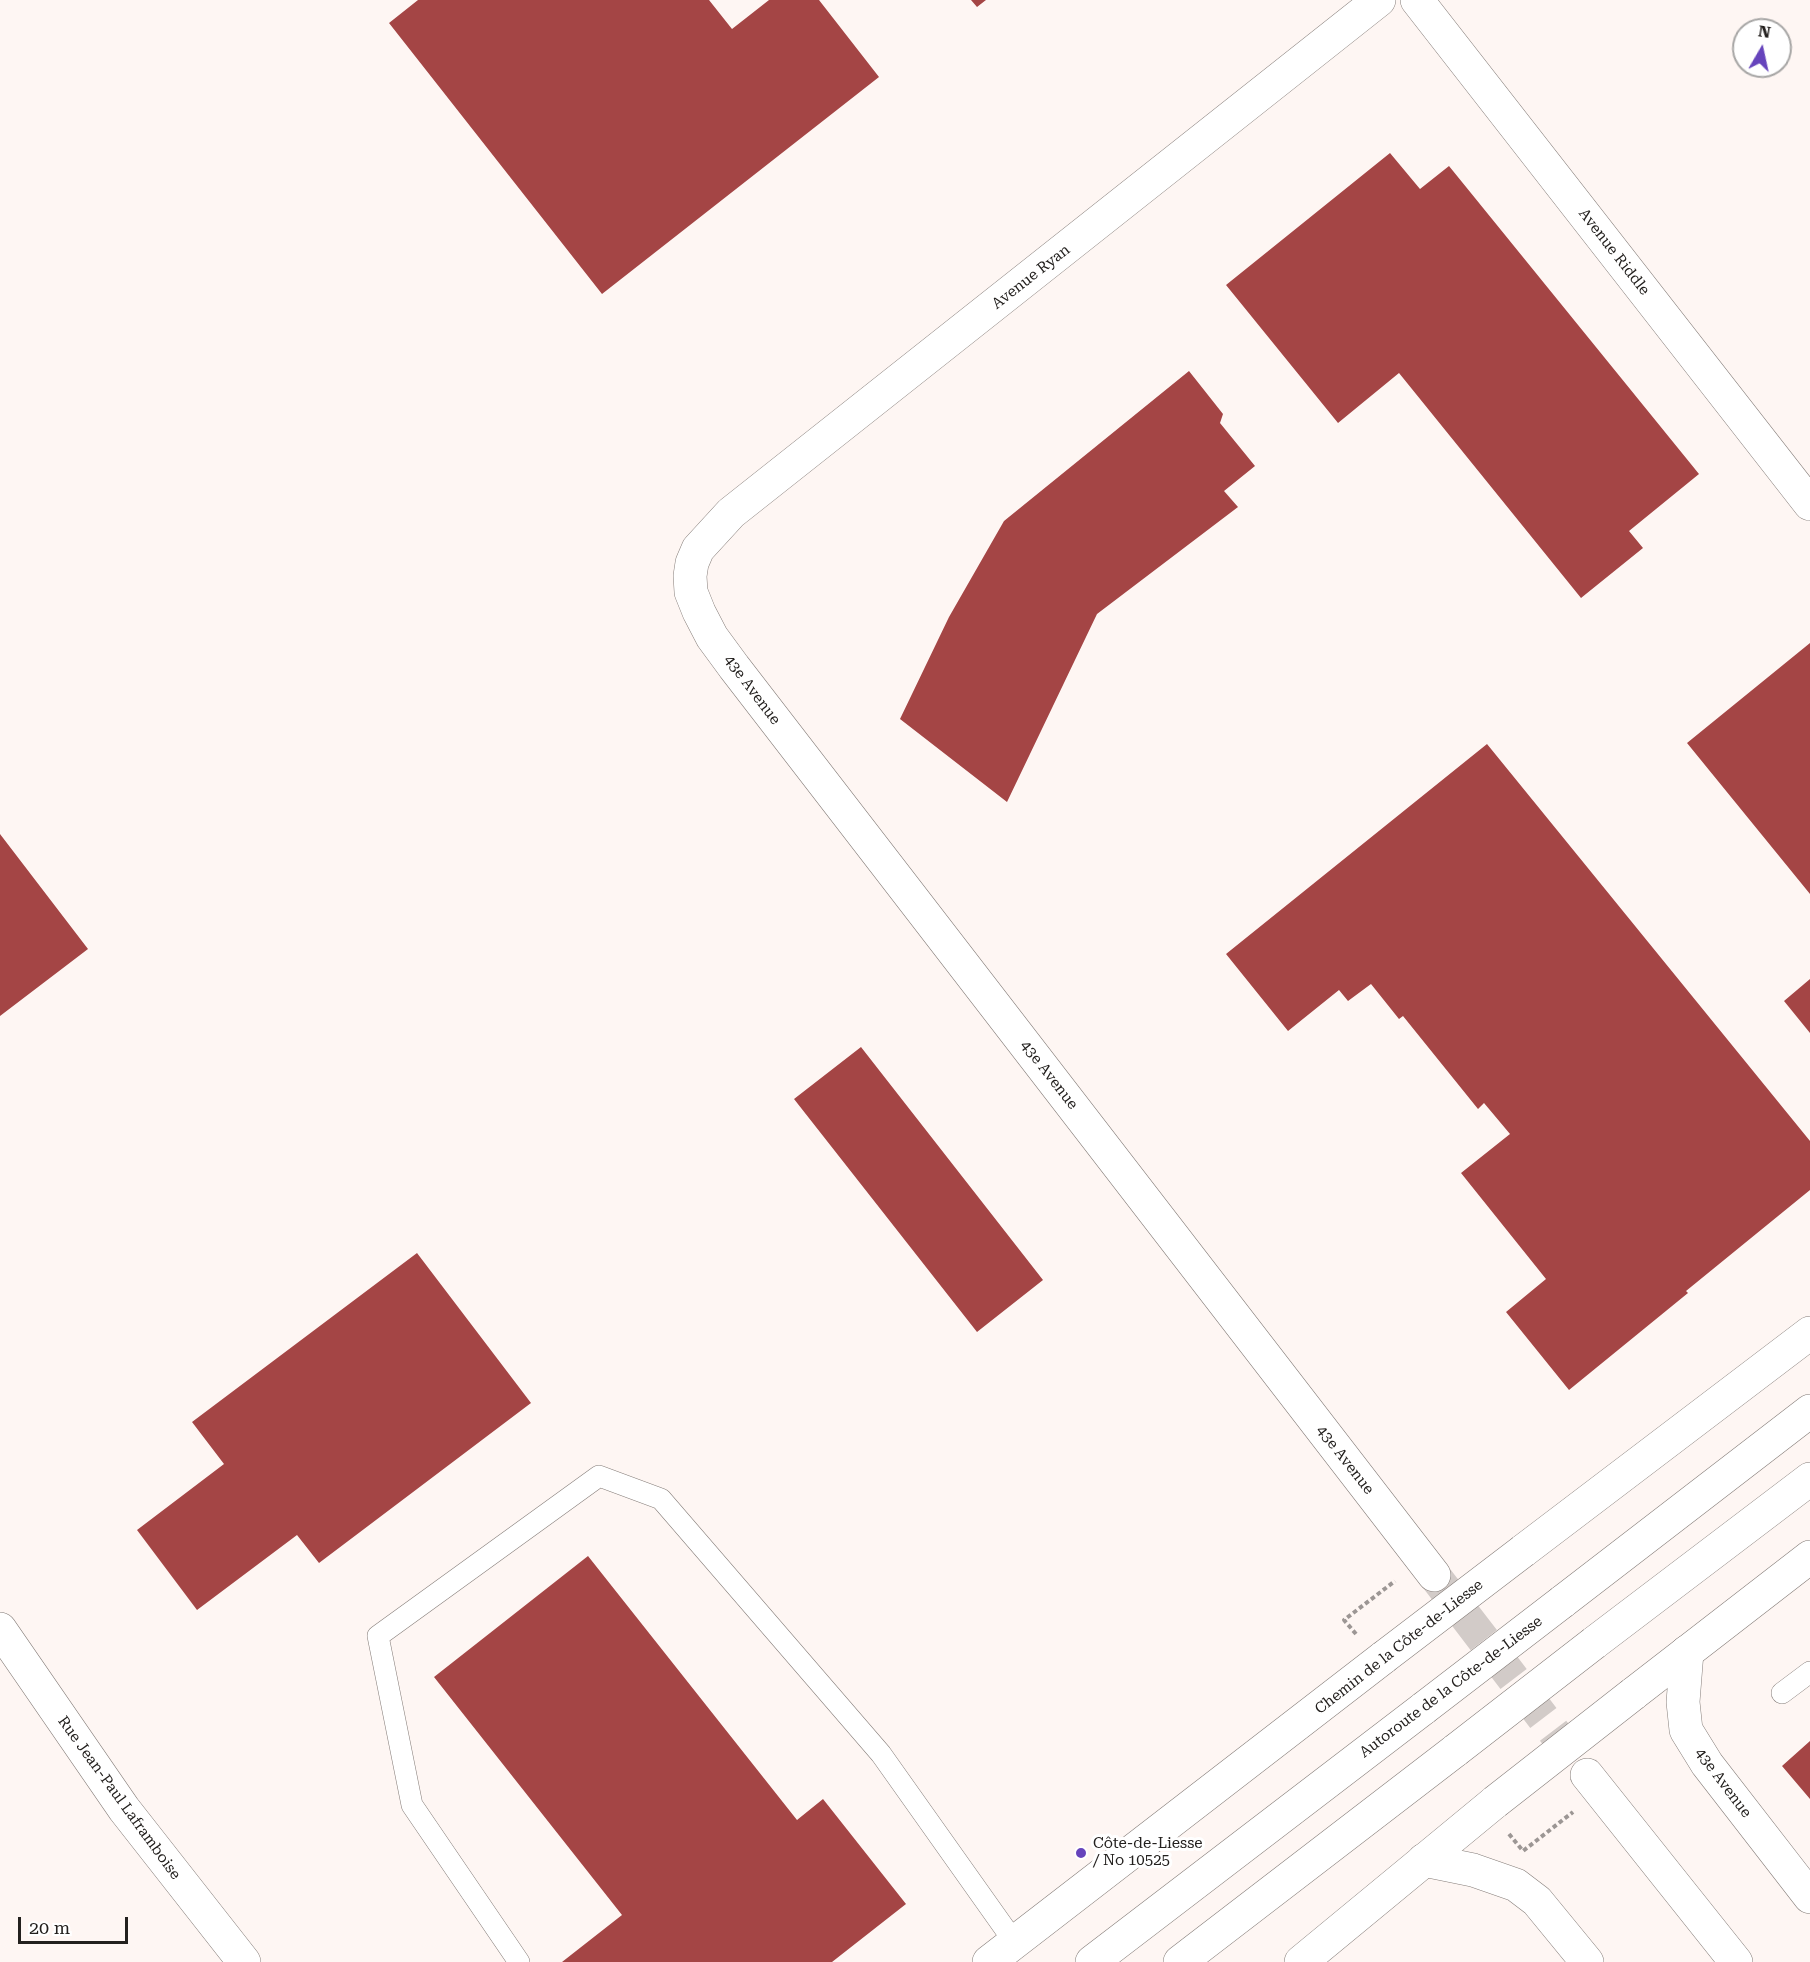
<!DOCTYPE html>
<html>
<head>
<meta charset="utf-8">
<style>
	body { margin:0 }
	#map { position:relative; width:1810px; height:1962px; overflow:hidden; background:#fef6f3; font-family:"Roboto Serif",serif }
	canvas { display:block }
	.north { position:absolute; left:1732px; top:18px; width:60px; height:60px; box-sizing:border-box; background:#fff; border:2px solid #a7a6a5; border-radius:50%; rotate:9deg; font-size:16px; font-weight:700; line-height:24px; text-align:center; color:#23201e }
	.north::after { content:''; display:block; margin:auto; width:21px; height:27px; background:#6644bc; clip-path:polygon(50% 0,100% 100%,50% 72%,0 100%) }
	.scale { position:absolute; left:18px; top:1917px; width:110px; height:27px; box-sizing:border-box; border:3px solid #23201e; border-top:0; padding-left:8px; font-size:18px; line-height:21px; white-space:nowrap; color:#23201e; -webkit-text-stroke:4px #fff; paint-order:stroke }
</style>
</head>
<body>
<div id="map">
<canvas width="1810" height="1962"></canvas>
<div class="north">N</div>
<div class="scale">20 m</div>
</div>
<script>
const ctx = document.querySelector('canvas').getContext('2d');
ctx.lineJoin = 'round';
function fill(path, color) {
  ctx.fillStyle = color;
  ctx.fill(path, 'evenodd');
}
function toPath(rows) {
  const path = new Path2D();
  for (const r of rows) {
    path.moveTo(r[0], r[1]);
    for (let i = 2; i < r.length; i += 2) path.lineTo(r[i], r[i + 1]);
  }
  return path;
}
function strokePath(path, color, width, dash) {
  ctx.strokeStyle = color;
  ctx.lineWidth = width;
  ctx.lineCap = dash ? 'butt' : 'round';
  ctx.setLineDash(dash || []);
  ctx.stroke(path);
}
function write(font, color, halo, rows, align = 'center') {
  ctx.font = font + ' "Roboto Serif",serif';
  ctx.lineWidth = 6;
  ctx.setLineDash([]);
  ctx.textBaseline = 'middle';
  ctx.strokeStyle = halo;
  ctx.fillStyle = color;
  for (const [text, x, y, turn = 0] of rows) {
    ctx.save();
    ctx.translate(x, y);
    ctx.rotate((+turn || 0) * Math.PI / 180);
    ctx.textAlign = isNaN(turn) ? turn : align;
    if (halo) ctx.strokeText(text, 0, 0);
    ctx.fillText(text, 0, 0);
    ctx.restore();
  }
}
const building = toPath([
	[418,0,709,0,732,29,769,0,819,0,879,77,602,294,389,23],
	[971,0,986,0,977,7],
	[1390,153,1420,189,1449,166,1699,474,1629,531,1643,548,1581,598,1399,373,1338,423,1226,285],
	[1189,371,1223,414,1220,423,1255,466,1224,491,1238,507,1097,614,1007,802,900,719,949,617,1004,521],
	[1810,643,1810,894,1687,743],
	[1487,744,1810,1141,1810,1190,1686,1291,1688,1293,1569,1390,1506,1312,1546,1279,1461,1173,1510,1134,1484,1103,1478,1109,1403,1016,1399,1019,1371,984,1348,1001,1339,990,1288,1031,1226,954],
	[0,834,88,949,0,1016],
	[1810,979,1810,1033,1784,1001],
	[861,1047,1043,1280,977,1332,794,1099],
	[417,1253,531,1403,319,1563,297,1535,197,1610,137,1530,224,1464,192,1422],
	[588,1556,797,1820,823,1799,906,1904,832,1962,562,1962,622,1915,434,1677],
	[1810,1741,1810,1799,1782,1766]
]);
const streetTunnel = toPath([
	[1434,1575,1587,1775]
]);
const path = toPath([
	[1356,1634,1344,1620,1395,1581],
	[1509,1834,1523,1851,1573,1812]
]);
const lane = toPath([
	[1782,1693,1810,1672],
	[519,1962,412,1805,378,1636,599,1476,661,1499,881,1754,1015,1943]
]);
const street = toPath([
	[1379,0,731,513,698,549,692,563,690,576,691,592,699,612,712,637,734,667,1434,1575],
	[1417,0,1810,504],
	[0,1629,124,1809,244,1962],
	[1687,1652,1683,1702,1686,1730,1707,1764,1810,1897],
	[1587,1775,1736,1962],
	[1424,1860,1473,1870,1516,1885,1537,1901,1587,1962]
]);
const secondary = toPath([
	[1523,1551,1810,1333],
	[1633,1694,1810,1557],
	[989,1962,1384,1657],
	[1301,1962,1495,1802]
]);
const highway = toPath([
	[1562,1602,1810,1411],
	[1594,1643,1810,1479],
	[1092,1962,1424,1708],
	[1180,1962,1456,1750]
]);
const secondaryBridge = toPath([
	[1384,1657,1523,1551],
	[1495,1802,1633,1694]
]);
const highwayBridge = toPath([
	[1424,1708,1562,1602],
	[1456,1750,1594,1643]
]);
const markers = [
	[1081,1853,6,"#6644bc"]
];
const streetNames = [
	["Avenue Riddle",1614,252,52],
	["Avenue Ryan",1031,277,-38],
	["43e Avenue",752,690,53],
	["43e Avenue",1049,1075,52],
	["43e Avenue",1345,1460,52],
	["Chemin de la Côte-de-Liesse",1399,1647,-38],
	["Autoroute de la Côte-de-Liesse",1451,1687,-37],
	["43e Avenue",1723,1783,53],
	["Rue Jean-Paul Laframboise",119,1798,54]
];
const poiNames = [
	["Côte-de-Liesse",1093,1844],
	["/ No 10525",1093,1861]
];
fill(building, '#a44545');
strokePath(streetTunnel, '#d2cbc8', 33, [33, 16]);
strokePath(lane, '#857d79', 22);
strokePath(street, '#857d79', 34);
strokePath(secondary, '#857d79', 34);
strokePath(highway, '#857d79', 34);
strokePath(path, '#9c9694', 4, [4.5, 3]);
strokePath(lane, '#fff', 21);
strokePath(street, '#fff', 33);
strokePath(secondary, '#fff', 33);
strokePath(highway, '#fff', 33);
strokePath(secondaryBridge, '#857d79', 34, []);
strokePath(highwayBridge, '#857d79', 34, []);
strokePath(secondaryBridge, '#fff', 33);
strokePath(highwayBridge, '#fff', 33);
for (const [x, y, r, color] of markers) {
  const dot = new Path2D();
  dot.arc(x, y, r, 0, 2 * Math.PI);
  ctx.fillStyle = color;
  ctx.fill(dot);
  strokePath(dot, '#fff', 2);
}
write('15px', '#23201e', '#fff', streetNames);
write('15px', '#23201e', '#fff', poiNames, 'left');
</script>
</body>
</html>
